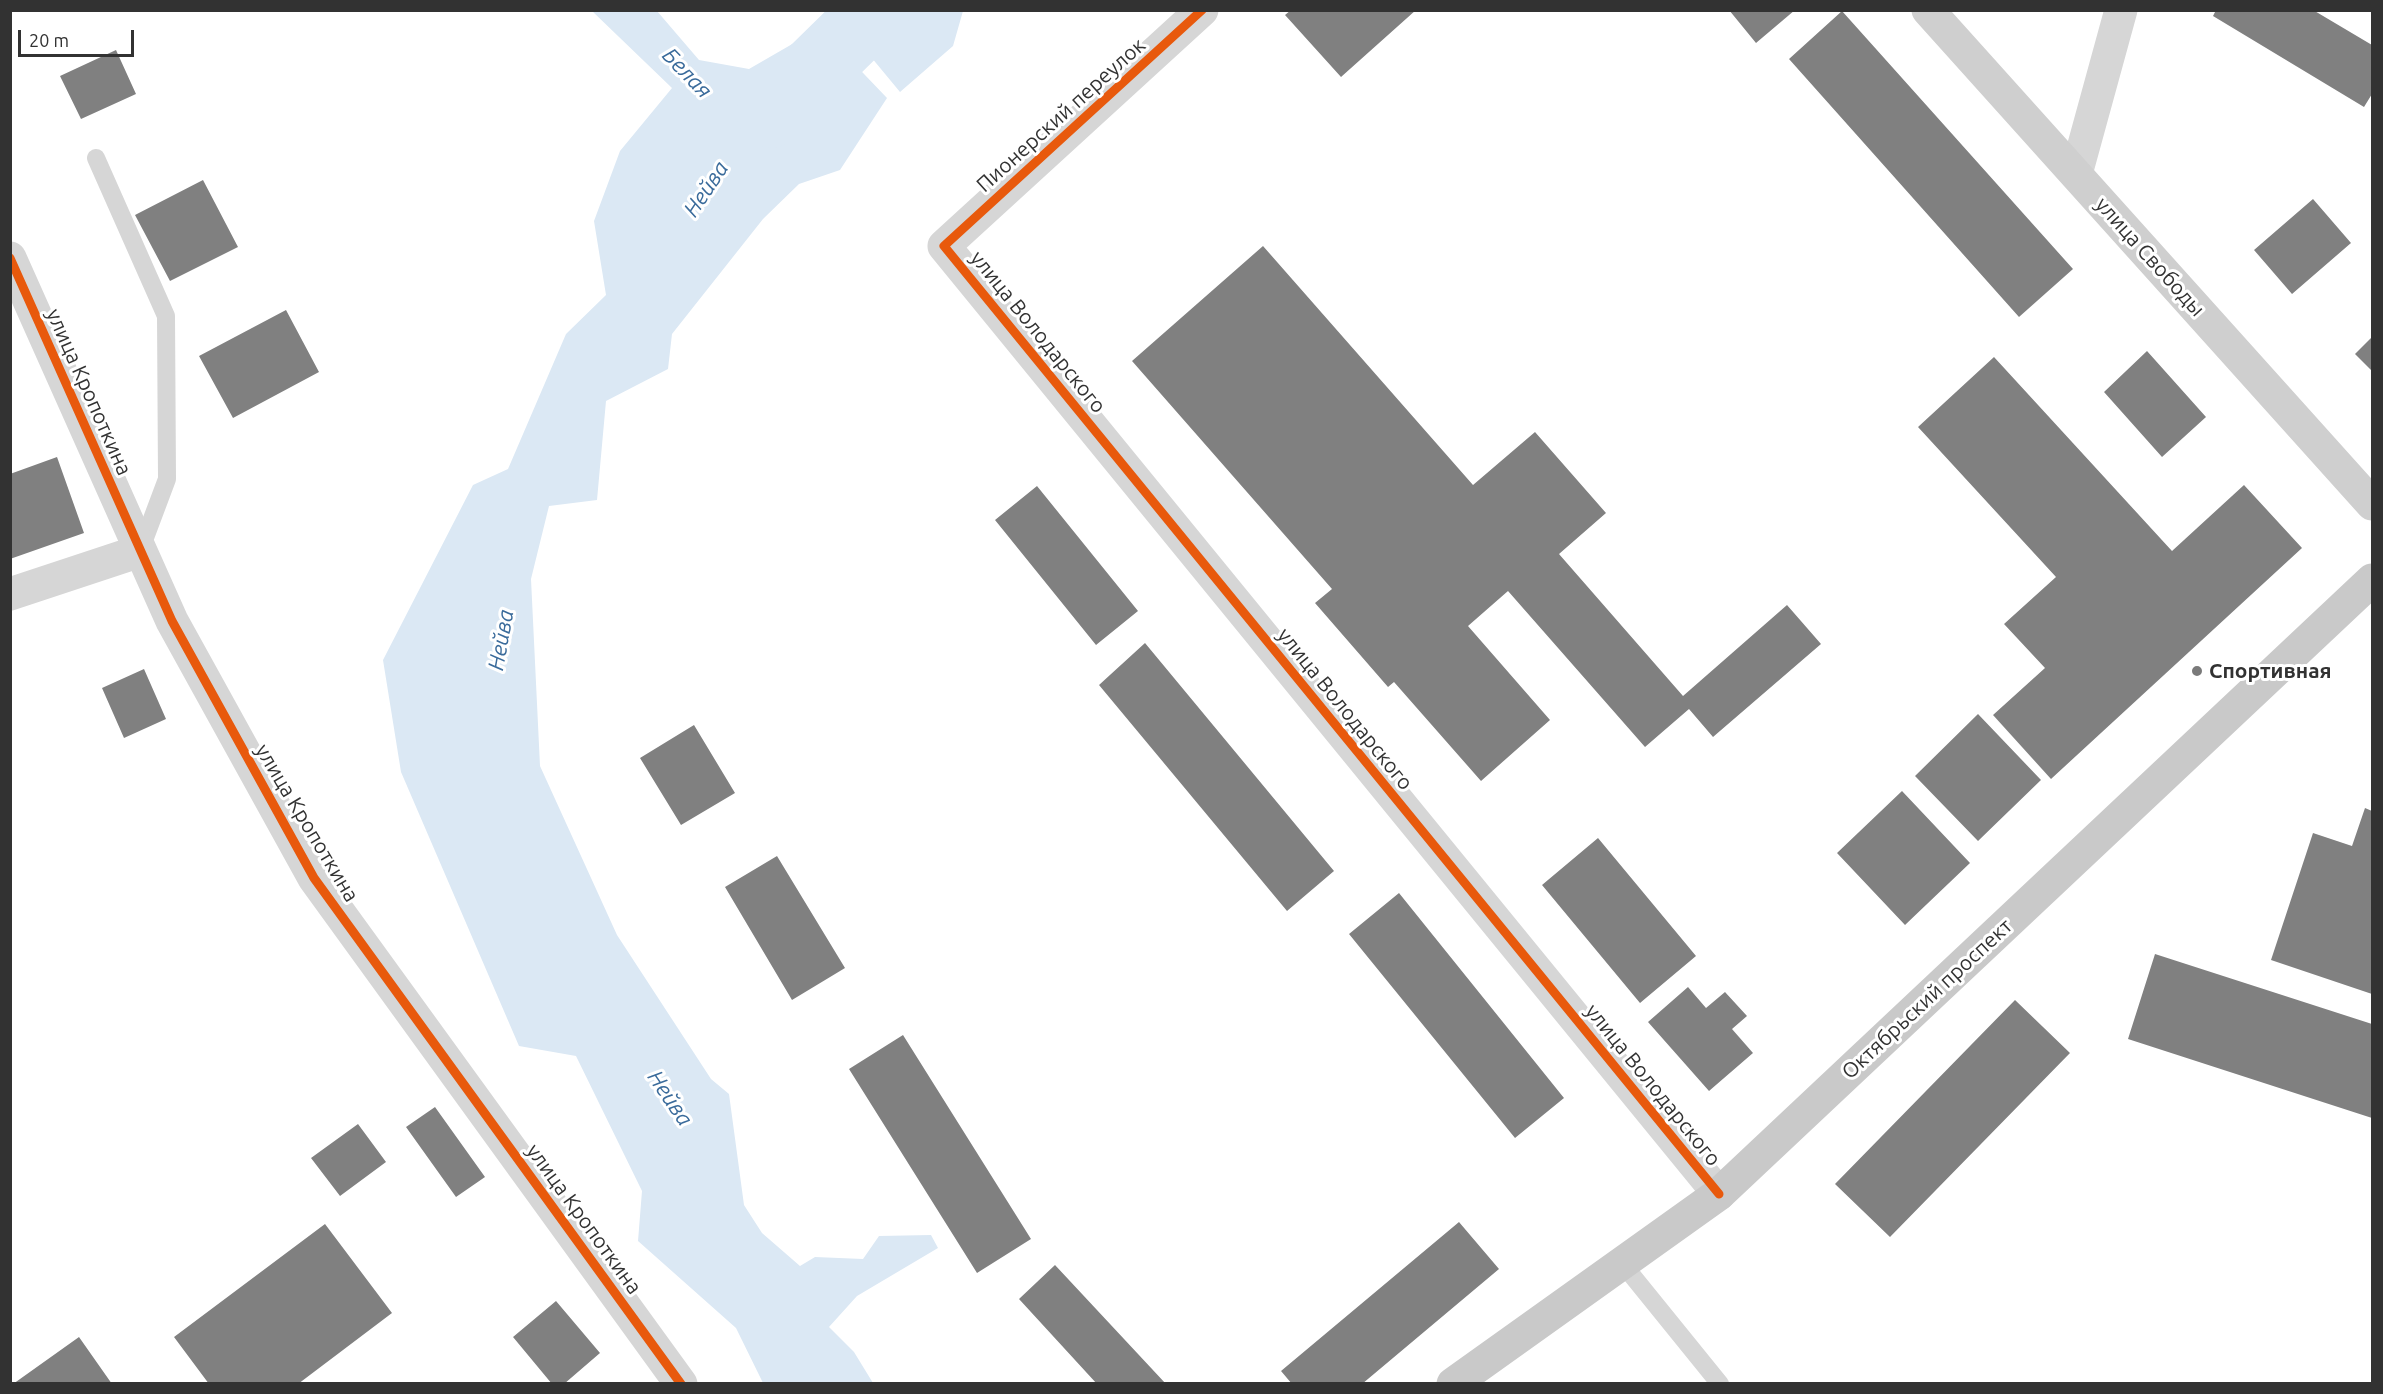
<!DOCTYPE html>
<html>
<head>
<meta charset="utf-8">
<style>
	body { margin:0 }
	#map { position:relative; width:2383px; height:1394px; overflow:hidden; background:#fff; font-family:Ubuntu,sans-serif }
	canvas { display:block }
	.frame { position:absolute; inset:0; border:12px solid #323232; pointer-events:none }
	.scale { position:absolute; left:18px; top:30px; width:116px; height:27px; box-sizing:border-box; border:3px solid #323232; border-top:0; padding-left:8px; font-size:18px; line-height:21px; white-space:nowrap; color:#323232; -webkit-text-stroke:4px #fff; paint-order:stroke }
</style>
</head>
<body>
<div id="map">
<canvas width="2383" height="1394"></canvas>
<div class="frame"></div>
<div class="scale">20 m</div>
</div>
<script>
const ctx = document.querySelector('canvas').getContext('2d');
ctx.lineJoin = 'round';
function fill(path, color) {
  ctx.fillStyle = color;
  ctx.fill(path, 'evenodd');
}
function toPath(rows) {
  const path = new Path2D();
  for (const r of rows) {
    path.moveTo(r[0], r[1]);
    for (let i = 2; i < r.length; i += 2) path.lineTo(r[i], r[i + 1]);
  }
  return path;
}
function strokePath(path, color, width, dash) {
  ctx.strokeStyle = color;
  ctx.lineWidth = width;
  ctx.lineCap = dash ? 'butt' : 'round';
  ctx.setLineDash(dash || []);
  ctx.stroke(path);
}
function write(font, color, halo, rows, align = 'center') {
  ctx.font = font + ' Ubuntu,sans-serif';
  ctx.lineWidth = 6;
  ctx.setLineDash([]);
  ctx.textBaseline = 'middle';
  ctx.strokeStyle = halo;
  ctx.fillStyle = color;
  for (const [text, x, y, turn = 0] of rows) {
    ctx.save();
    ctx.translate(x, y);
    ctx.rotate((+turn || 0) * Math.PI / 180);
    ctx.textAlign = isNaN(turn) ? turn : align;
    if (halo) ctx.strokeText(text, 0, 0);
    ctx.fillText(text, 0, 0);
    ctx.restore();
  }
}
const water = toPath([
	[865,10,963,10,963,11,953,46,900,92,852,34],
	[592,11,657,11,699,60,749,69,820,28,887,98,840,170,799,184,763,219,672,334,668,369,606,401,597,500,549,506,531,579,540,766,617,935,711,1079,729,1094,744,1205,762,1233,800,1266,815,1257,863,1259,879,1236,931,1235,938,1248,857,1296,829,1327,854,1352,873,1383,763,1383,736,1328,638,1241,642,1191,576,1056,519,1046,401,772,383,660,473,485,508,469,566,334,606,295,594,221,620,151,672,88]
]);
const river = toPath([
	[771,113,876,10]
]);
const building = toPath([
	[1291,10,1416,10,1341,77,1285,15],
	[1729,10,1795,10,1756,43],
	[2216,10,2313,10,2372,45,2372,94,2364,107,2213,16],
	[1842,11,2073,269,2019,317,1789,59],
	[116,50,136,94,81,119,60,76],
	[203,180,238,247,170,281,135,215],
	[2313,199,2351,243,2292,294,2254,250],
	[1263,246,1473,485,1535,432,1606,513,1559,554,1683,696,1787,605,1821,644,1713,737,1689,709,1645,747,1508,591,1468,626,1550,720,1481,781,1394,682,1388,687,1315,603,1332,589,1132,361],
	[286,310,319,372,233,418,199,356],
	[2372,337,2372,371,2355,354],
	[2147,351,2206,417,2162,457,2104,392],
	[1994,357,2172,551,2244,485,2302,548,2051,779,1993,715,2045,668,2004,624,2056,577,1918,427],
	[57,457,84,533,10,559,10,474],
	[1037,486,1138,611,1096,645,995,520],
	[1145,643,1334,871,1287,911,1099,685],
	[144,669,166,719,124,738,102,688],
	[1978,714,2041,780,1978,841,1915,776],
	[694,725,735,793,681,825,640,758],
	[1902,791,1970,863,1905,925,1837,853],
	[2365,808,2372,811,2372,994,2271,960,2313,833,2352,846],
	[1598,838,1696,956,1640,1003,1542,885],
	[777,856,845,968,792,1000,725,887],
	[1399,893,1564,1098,1515,1138,1349,934],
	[2155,954,2372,1024,2372,1118,2128,1039],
	[1688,987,1706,1008,1725,992,1747,1016,1732,1029,1753,1053,1709,1091,1648,1022],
	[2015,1000,2070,1053,1890,1237,1835,1184],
	[903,1035,1031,1239,977,1273,849,1069],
	[435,1107,485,1177,456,1197,406,1127],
	[358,1124,386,1162,340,1196,311,1158],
	[1459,1222,1499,1269,1362,1384,1292,1384,1281,1371],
	[325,1224,392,1313,298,1384,209,1384,174,1337],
	[1055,1265,1166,1384,1097,1384,1019,1299],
	[556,1301,600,1353,564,1384,552,1384,513,1337],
	[79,1337,112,1384,13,1384]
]);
const lane = toPath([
	[96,158,166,316,167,479,140,551],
	[1622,1263,1720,1384]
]);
const street = toPath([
	[1202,10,944,246,1719,1194],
	[2076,174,2121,10],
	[10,258,172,621,314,878,681,1384],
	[10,594,140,551]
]);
const secondary = toPath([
	[1928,10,2372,504]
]);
const primary = toPath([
	[1453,1384,1719,1194,2372,580]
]);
const cycleway = toPath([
	[1202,10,944,246,1719,1194],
	[10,258,172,621,314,878,681,1384]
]);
const markers = [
	[2197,671,6,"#7a7a7a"]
];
const streetNames = [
	["Пионерский переулок",1061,115,-42],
	["улица Свободы",2150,257,48],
	["улица Володарского",1038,332,51],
	["улица Кропоткина",89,392,66],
	["улица Володарского",1345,709,51],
	["улица Кропоткина",307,823,59],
	["Октябрьский проспект",1927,999,-43],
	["улица Володарского",1653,1085,51],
	["улица Кропоткина",584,1219,54]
];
const poiNames = [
	["Спортивная",2209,671]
];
const waterNames = [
	["Белая",687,73,46],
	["Нейва",706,189,-56],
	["Нейва",501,640,-80],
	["Нейва",670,1098,56]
];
fill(water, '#dbe8f4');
strokePath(river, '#dbe8f4', 69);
fill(building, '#808080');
strokePath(lane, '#d6d6d6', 18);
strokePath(street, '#d6d6d6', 33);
strokePath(secondary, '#cfcfcf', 33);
strokePath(primary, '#c9c9c9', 33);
strokePath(cycleway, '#e8590c', 9);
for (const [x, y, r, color] of markers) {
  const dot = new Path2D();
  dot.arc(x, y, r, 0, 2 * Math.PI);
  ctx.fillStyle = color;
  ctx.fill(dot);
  strokePath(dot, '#fff', 2);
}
write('21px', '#323232', '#fff', streetNames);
write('bold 21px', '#323232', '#fff', poiNames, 'left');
write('italic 22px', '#3a6b9b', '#fff', waterNames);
</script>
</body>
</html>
